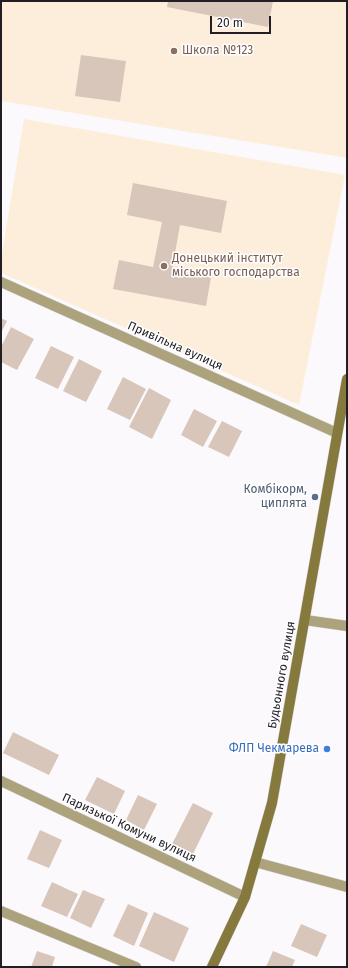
<!DOCTYPE html>
<html>
<head>
<meta charset="utf-8">
<style>
	body { margin:0 }
	#map { position:relative; width:348px; height:968px; overflow:hidden; background:#fcf9fd; font-family:"Fira Sans",sans-serif }
	canvas { display:block }
	.frame { position:absolute; inset:0; border:2px solid #221e24; pointer-events:none }
	.scale { position:absolute; left:210px; top:16px; width:61px; height:18px; box-sizing:border-box; border:2px solid #221e24; border-top:0; padding-left:5px; font-size:12px; line-height:14px; white-space:nowrap; color:#221e24; -webkit-text-stroke:3px #fff; paint-order:stroke }
</style>
</head>
<body>
<div id="map">
<canvas width="348" height="968"></canvas>
<div class="frame"></div>
<div class="scale">20 m</div>
</div>
<script>
const ctx = document.querySelector('canvas').getContext('2d');
ctx.lineJoin = 'round';
function fill(path, color) {
  ctx.fillStyle = color;
  ctx.fill(path, 'evenodd');
}
function toPath(rows) {
  const path = new Path2D();
  for (const r of rows) {
    path.moveTo(r[0], r[1]);
    for (let i = 2; i < r.length; i += 2) path.lineTo(r[i], r[i + 1]);
  }
  return path;
}
function strokePath(path, color, width, dash) {
  ctx.strokeStyle = color;
  ctx.lineWidth = width;
  ctx.lineCap = dash ? 'butt' : 'round';
  ctx.setLineDash(dash || []);
  ctx.stroke(path);
}
function write(font, color, halo, rows, align = 'center') {
  ctx.font = font + ' "Fira Sans",sans-serif';
  ctx.lineWidth = 3;
  ctx.setLineDash([]);
  ctx.textBaseline = 'middle';
  ctx.strokeStyle = halo;
  ctx.fillStyle = color;
  for (const [text, x, y, turn = 0] of rows) {
    ctx.save();
    ctx.translate(x, y);
    ctx.rotate((+turn || 0) * Math.PI / 180);
    ctx.textAlign = isNaN(turn) ? turn : align;
    if (halo) ctx.strokeText(text, 0, 0);
    ctx.fillText(text, 0, 0);
    ctx.restore();
  }
}
const education = toPath([
	[1,1,347,1,347,158,1,101],
	[24,119,345,175,299,405,1,273,1,260]
]);
const building = toPath([
	[168,1,273,1,268,27,167,7],
	[81,55,126,61,120,102,75,96],
	[133,183,227,201,221,233,180,225,172,270,211,277,206,306,113,289,119,260,153,267,162,222,127,215],
	[1,318,7,321,1,333],
	[11,327,34,339,17,370,1,362,1,347],
	[51,346,74,357,58,389,35,378],
	[79,359,102,371,86,402,63,391],
	[123,377,146,389,130,420,107,409],
	[149,388,171,400,152,439,129,427],
	[194,409,217,421,203,447,181,435],
	[222,421,242,431,229,457,208,447],
	[13,732,59,755,49,775,3,753],
	[97,777,125,791,114,814,85,800],
	[138,795,157,804,144,830,126,820],
	[193,803,213,813,192,856,171,846],
	[40,830,62,840,49,868,27,859],
	[52,882,78,894,67,917,41,906],
	[83,890,105,899,91,928,70,918],
	[128,904,148,913,134,946,113,936],
	[154,912,189,928,174,962,139,946],
	[301,924,327,935,317,957,291,946],
	[37,951,55,957,52,967,31,967],
	[273,951,295,960,292,967,266,967]
]);
const lane = toPath([
	[305,620,347,626],
	[255,862,347,887]
]);
const street = toPath([
	[1,282,337,433],
	[1,781,245,897],
	[1,911,136,967]
]);
const secondary = toPath([
	[212,967,245,897,272,803,347,379]
]);
const markers = [
	[174,51,4,"#8d6e63"],
	[164,266,4,"#8d6e63"],
	[315,497,4,"#5c6f8a"],
	[327,749,4,"#3f7fe0"]
];
const educationNames = [
	["Школа №123",182,51],
	["Донецький інститут",172,259],
	["міського господарства",172,273]
];
const streetNames = [
	["Привільна вулиця",175,346,24],
	["Будьонного вулиця",282,675,-80],
	["Паризької Комуни вулиця",129,828,25]
];
const serviceNames = [
	["Комбікорм,",307,490],
	["циплята",307,504]
];
const shopNames = [
	["ФЛП Чекмарева",319,749]
];
fill(education, '#fdeedb');
fill(building, '#d7c6b9');
strokePath(lane, '#d9d6da', 11);
strokePath(street, '#d9d6da', 11);
strokePath(secondary, '#d9d6da', 11);
strokePath(lane, '#aca37d', 10);
strokePath(street, '#aca37d', 10);
strokePath(secondary, '#86793e', 10);
for (const [x, y, r, color] of markers) {
  const dot = new Path2D();
  dot.arc(x, y, r, 0, 2 * Math.PI);
  ctx.fillStyle = color;
  ctx.fill(dot);
  strokePath(dot, '#fff', 1.5);
}
write('12px', '#785e54', '#fff', educationNames, 'left');
write('12px', '#221e24', '#fff', streetNames);
write('12px', '#4e5e75', '#fff', serviceNames, 'right');
write('12px', '#366cbe', '#fff', shopNames, 'right');
</script>
</body>
</html>
